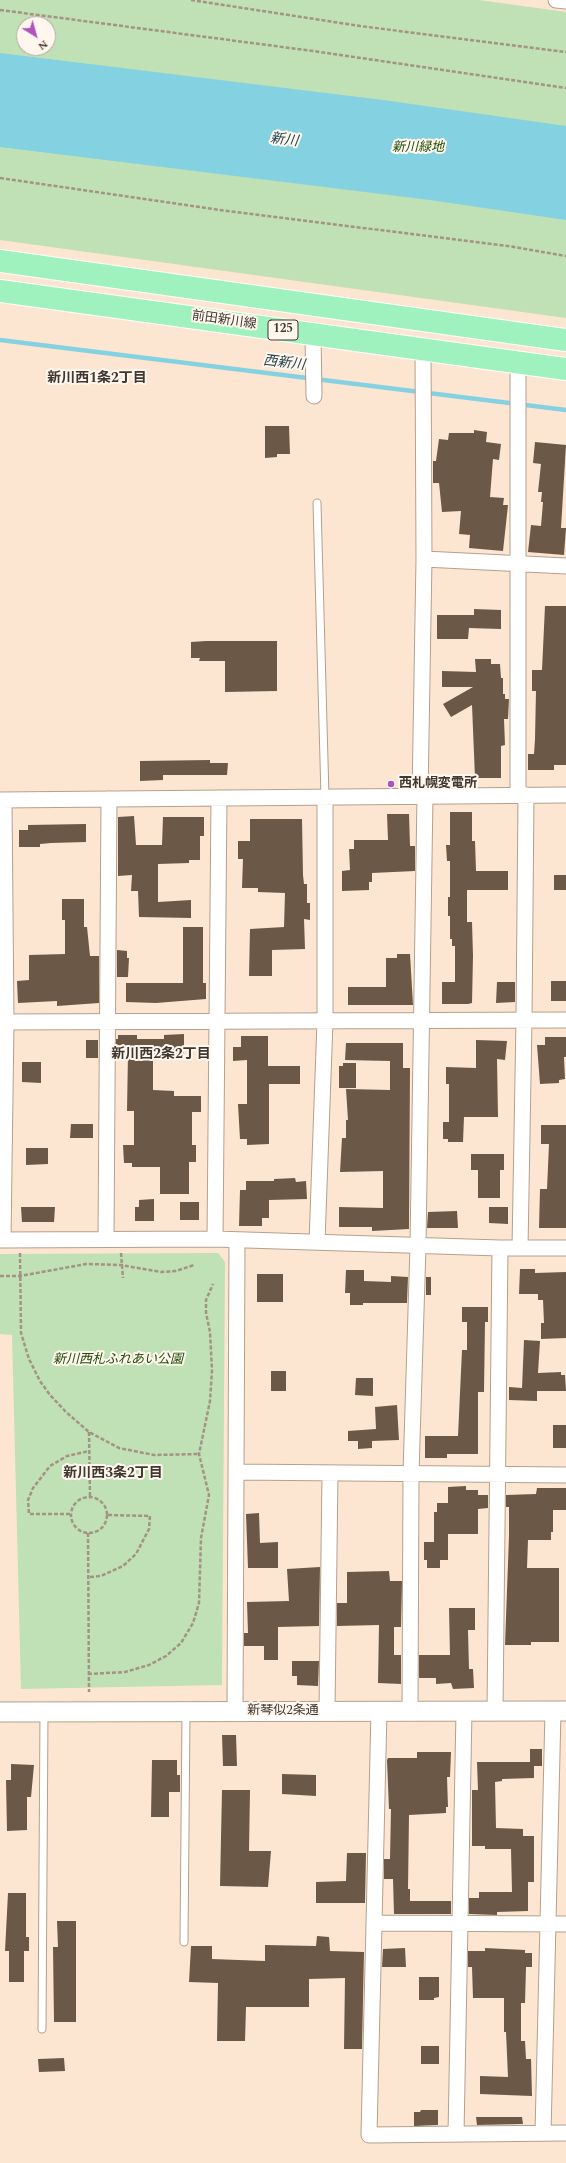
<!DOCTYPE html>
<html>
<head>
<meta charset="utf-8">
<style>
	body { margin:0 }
	#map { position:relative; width:566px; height:2163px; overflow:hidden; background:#fce6d2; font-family:Spectral,serif }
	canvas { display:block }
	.north { position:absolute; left:16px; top:16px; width:40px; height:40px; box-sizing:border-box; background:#fff6ee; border:1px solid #b3aaa2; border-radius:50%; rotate:143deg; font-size:11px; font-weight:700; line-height:16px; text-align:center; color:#403830 }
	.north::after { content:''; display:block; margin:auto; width:14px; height:18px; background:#ae52bc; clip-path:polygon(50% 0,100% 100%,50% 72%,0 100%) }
</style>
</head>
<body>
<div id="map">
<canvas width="566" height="2163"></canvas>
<div class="north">N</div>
</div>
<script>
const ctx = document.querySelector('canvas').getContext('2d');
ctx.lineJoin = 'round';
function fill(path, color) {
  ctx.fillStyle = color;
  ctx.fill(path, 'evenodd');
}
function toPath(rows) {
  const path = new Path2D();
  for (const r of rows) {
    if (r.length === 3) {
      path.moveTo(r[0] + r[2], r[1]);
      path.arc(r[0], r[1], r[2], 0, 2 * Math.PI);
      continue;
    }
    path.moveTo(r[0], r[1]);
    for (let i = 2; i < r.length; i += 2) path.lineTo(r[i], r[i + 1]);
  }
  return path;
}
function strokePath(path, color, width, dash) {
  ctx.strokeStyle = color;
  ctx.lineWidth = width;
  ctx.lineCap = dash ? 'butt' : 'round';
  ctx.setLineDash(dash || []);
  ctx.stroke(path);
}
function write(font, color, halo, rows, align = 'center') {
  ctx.font = font + ' Spectral,"Noto Sans JP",serif';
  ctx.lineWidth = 4;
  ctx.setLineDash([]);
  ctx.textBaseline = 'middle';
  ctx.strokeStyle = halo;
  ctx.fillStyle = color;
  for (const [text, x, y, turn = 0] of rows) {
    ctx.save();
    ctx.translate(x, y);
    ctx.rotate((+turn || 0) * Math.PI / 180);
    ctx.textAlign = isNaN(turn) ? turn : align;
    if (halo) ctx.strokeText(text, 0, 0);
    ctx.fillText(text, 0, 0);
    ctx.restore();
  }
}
const green = toPath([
	[0,0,479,0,566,12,566,318,0,240],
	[24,24,48,24,48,48,24,48],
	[218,1253,225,1262,222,1685,21,1689,12,1335,0,1334,0,1254]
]);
const water = toPath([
	[0,53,383,100,566,126,566,220,430,200,0,147]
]);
const stream = toPath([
	[0,340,566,410]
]);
const building = toPath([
	[265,426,289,426,290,454,277,454,277,457,265,458],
	[474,430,487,432,486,442,501,444,499,460,493,459,490,497,504,498,503,505,508,505,503,551,469,548,470,535,459,534,461,511,442,512,439,483,433,483,433,461,436,461,439,439,448,440,449,433,474,433],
	[535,442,566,445,561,528,566,528,564,555,528,552,531,525,541,526,543,502,541,502,542,492,538,492,541,464,533,463],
	[545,606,566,606,566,765,554,765,554,770,528,770,528,754,534,754,535,739,536,691,532,691,532,670,542,670],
	[474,609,501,610,501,629,469,628,468,639,437,639,437,615,474,615],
	[206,641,277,641,277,691,225,692,225,661,199,661,200,658,191,658,191,642],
	[475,659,491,659,491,664,500,664,501,678,503,678,503,694,505,694,505,699,509,699,508,719,504,719,505,745,501,746,501,778,475,778,472,705,451,717,443,704,473,687,442,687,442,671,476,672],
	[210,760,210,763,228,763,227,775,163,775,163,780,140,781,140,761],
	[450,812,472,812,472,841,475,841,476,871,508,871,508,890,467,890,467,922,472,922,473,956,472,1003,468,1004,442,1004,442,982,455,982,455,946,452,946,452,939,450,939,450,916,448,916,448,897,450,897,450,861,447,861,446,845,450,845],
	[387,814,409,814,410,846,415,846,415,871,372,873,372,882,369,882,369,890,342,891,342,871,350,870,349,849,354,849,354,840,388,840],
	[134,816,136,845,162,845,163,817,204,817,204,836,200,836,200,860,189,860,189,863,158,864,158,902,191,900,191,918,139,917,138,891,131,891,132,875,118,876,118,817],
	[250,819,302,819,303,875,304,884,307,884,307,903,310,903,310,920,304,919,305,949,272,950,272,976,249,976,250,929,284,927,285,893,258,892,258,888,242,888,243,859,238,859,238,841,250,841],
	[86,824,86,842,51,843,40,844,40,847,19,847,19,830,28,830,28,825],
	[554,875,566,875,566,890,554,890],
	[62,899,84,899,84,927,87,927,90,956,99,956,99,1003,57,1006,57,1001,18,1003,17,981,29,980,29,955,65,954,65,920,62,920],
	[183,927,203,927,203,983,206,983,206,999,156,1003,126,1002,126,983,183,983],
	[117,950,127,951,127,958,129,958,128,977,117,977],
	[397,954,410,954,413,1005,348,1005,348,987,386,987,386,958,397,958],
	[551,981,566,981,566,1001,551,1001],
	[497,982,515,982,515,1002,496,1003],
	[184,1034,184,1055,153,1056,153,1090,174,1091,174,1096,201,1096,201,1112,192,1112,192,1145,196,1145,196,1162,189,1162,189,1194,160,1194,160,1167,132,1167,132,1163,124,1163,123,1145,134,1145,134,1111,127,1111,128,1054,116,1055,116,1039,118,1039,118,1035,137,1035,137,1039,164,1039,164,1035],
	[241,1036,268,1036,268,1066,300,1066,300,1084,269,1084,269,1144,247,1145,247,1139,240,1139,238,1104,247,1104,247,1060,233,1061,233,1047,241,1047],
	[545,1037,566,1037,566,1057,564,1057,565,1079,559,1080,559,1083,540,1084,537,1045,545,1045],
	[86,1040,98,1040,98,1058,86,1058],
	[476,1040,507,1041,505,1060,497,1059,498,1117,464,1117,463,1142,448,1142,448,1139,443,1139,443,1122,449,1122,449,1084,446,1084,446,1067,476,1068],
	[346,1043,403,1043,403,1068,410,1068,409,1229,372,1231,372,1227,339,1227,339,1207,383,1208,383,1171,340,1172,342,1138,346,1138,346,1120,348,1120,346,1089,390,1090,390,1061,345,1060],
	[22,1062,41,1062,41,1083,22,1082],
	[343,1063,356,1063,356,1088,339,1088,339,1066,343,1066],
	[71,1124,93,1124,93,1138,70,1138],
	[541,1125,566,1125,566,1228,539,1228,540,1189,547,1189,549,1144,541,1144],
	[26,1148,48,1148,48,1164,26,1165],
	[471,1154,504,1154,504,1170,500,1170,500,1198,478,1198,478,1170,471,1170],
	[295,1178,296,1182,306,1181,307,1199,269,1200,269,1218,262,1218,262,1226,239,1226,240,1190,246,1190,246,1181,274,1181,274,1179],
	[154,1199,154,1221,135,1221,135,1207,139,1207,139,1200],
	[180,1202,199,1202,199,1220,180,1220],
	[21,1207,55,1207,54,1222,22,1222],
	[489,1207,508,1207,508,1224,489,1223],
	[457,1211,458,1228,427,1228,428,1212],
	[520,1269,535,1269,535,1273,566,1272,566,1338,541,1339,541,1323,544,1323,543,1300,538,1300,538,1294,519,1294],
	[346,1270,364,1270,364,1281,391,1282,391,1276,408,1277,407,1303,363,1303,363,1305,350,1305,350,1293,345,1293],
	[257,1274,283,1274,283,1302,257,1302],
	[426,1277,431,1277,431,1295,426,1295],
	[462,1307,488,1307,488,1322,485,1322,484,1392,478,1392,478,1454,447,1454,447,1458,425,1458,425,1436,458,1436,462,1350,467,1350,467,1322,462,1322],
	[524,1340,540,1341,538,1373,561,1372,561,1375,565,1375,566,1391,537,1391,537,1401,509,1400,509,1387,522,1388],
	[271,1371,286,1371,286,1391,271,1391],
	[356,1378,373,1378,373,1396,355,1395],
	[397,1405,399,1440,372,1441,372,1448,358,1449,358,1441,348,1441,348,1431,376,1429,375,1407],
	[553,1425,566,1425,566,1448,553,1448],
	[466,1486,466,1490,478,1490,478,1495,488,1495,488,1508,478,1509,478,1534,448,1534,448,1560,440,1560,440,1568,427,1568,427,1560,424,1560,424,1542,434,1542,434,1512,437,1512,437,1503,448,1503,448,1487],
	[537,1488,566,1488,566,1510,553,1510,553,1532,551,1532,551,1540,528,1540,527,1568,559,1568,559,1642,531,1642,531,1645,505,1645,509,1536,509,1507,506,1507,506,1495,536,1494],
	[259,1513,260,1543,278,1542,278,1568,248,1568,246,1514],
	[320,1567,319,1626,278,1627,278,1660,264,1660,264,1646,244,1646,244,1633,248,1633,247,1602,289,1601,287,1569],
	[389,1571,390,1581,402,1581,401,1627,394,1627,394,1655,401,1655,401,1684,378,1683,379,1625,337,1626,337,1603,347,1603,347,1572],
	[449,1608,475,1608,475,1630,468,1630,469,1669,473,1669,474,1688,453,1689,451,1683,436,1684,436,1678,419,1678,419,1655,450,1655],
	[292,1661,319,1661,318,1686,297,1685,297,1676,292,1676],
	[222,1735,236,1735,237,1766,223,1766],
	[530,1749,542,1749,542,1766,534,1766,534,1778,502,1779,502,1781,495,1782,496,1828,523,1829,523,1836,534,1836,534,1882,528,1882,528,1911,497,1912,497,1915,469,1914,469,1898,479,1898,479,1892,512,1892,511,1849,485,1849,485,1846,472,1846,472,1790,478,1790,477,1762,530,1762],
	[417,1752,451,1752,450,1777,447,1777,448,1807,446,1807,446,1813,409,1815,408,1889,410,1889,410,1901,451,1901,451,1914,394,1914,393,1879,384,1879,384,1859,390,1859,391,1809,389,1809,387,1760,388,1758,417,1758],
	[152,1760,177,1760,177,1775,180,1775,180,1792,169,1792,169,1817,151,1817],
	[11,1764,34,1765,31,1797,27,1797,27,1830,7,1831,6,1780,11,1780],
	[282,1774,316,1775,316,1796,282,1794],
	[222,1790,250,1790,249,1851,271,1851,268,1887,220,1886],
	[347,1853,366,1853,365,1903,316,1903,316,1882,346,1881],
	[8,1893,26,1893,26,1937,29,1937,29,1951,24,1951,24,1982,9,1982,9,1951,5,1951],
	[57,1921,76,1921,76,2022,54,2022,53,1947,58,1947],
	[317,1936,329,1937,330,1951,364,1952,362,2049,344,2049,345,1978,309,1979,309,2007,246,2007,245,2041,217,2041,218,1983,189,1982,191,1946,212,1946,212,1959,265,1961,265,1945,316,1946],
	[405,1948,406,1967,382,1967,383,1949],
	[485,1948,525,1950,525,1953,532,1953,532,1967,526,1967,525,2003,521,2003,521,2041,525,2041,526,2059,531,2059,532,2096,480,2094,480,2076,508,2077,506,2032,504,2032,504,1998,473,1998,472,1967,468,1967,468,1951,485,1951],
	[419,1977,439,1977,439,1997,434,1998,434,2000,419,2000],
	[421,2046,439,2046,439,2064,421,2064],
	[64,2058,65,2071,39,2072,38,2059],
	[421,2110,438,2110,438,2125,414,2126,414,2112,420,2112],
	[476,2117,522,2117,523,2124,477,2125]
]);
const path = toPath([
	[191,0,360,26,566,52],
	[0,10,313,51,566,88],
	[0,178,227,211,508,246,566,256],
	[20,1253,21,1333,29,1359,40,1381,50,1395,66,1412,89,1432,119,1448,154,1455,199,1454],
	[121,1253,123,1278],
	[0,1276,20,1276,86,1264,121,1265,161,1272,176,1271,194,1265],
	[89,1432,90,1497],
	[89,1515,18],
	[70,1514,29,1514,28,1500,33,1488,50,1466,67,1456,89,1451],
	[88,1533,89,1692],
	[90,1577,101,1576,123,1566,136,1554,149,1529,150,1516,107,1515],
	[88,1674,125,1672,149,1665,166,1656,181,1643,193,1623,199,1603,201,1538,209,1495,199,1454,210,1401,212,1370,210,1332,206,1313,206,1300,213,1284]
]);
const service = toPath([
	[317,503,325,797],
	[184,1942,186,1712],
	[42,2029,44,1712]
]);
const minor = toPath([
	[556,0,566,1],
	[313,334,314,396],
	[518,362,518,795],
	[424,559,566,566],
	[420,796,424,559,423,348],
	[0,800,566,795],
	[0,1022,566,1020],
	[106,1238,109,799],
	[215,1239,219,798],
	[0,1240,215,1239,500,1248,566,1248],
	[3,1240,6,1022,4,800],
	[317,1242,325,1021,325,797],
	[520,1248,524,1020,526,795],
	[236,1472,566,1475],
	[235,1711,237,1240],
	[327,1711,330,1473],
	[379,1711,369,2135,566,2133],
	[410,1711,411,1473,418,1246,425,796],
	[495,1711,500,1248],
	[374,1923,566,1924],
	[543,2133,553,1711],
	[456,2134,464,1711]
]);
const tertiary = toPath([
	[0,1712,566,1711]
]);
const primary = toPath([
	[0,261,566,340],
	[0,291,566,369]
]);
const markers = [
	[391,784,4,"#ae52bc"]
];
const shields = [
	[283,330,30]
];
const shieldNames = [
	["125",283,330]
];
const parkNames = [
	["新川緑地",418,148],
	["新川西札ふれあい公園",118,1360]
];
const streetNames = [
	["前田新川線",224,321,8],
	["新琴似2条通",283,1711]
];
const poiNames = [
	["西札幌変電所",399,784]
];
const waterNames = [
	["新川",284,141,7],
	["西新川",284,364,7]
];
const neighbourhoodNames = [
	["新川西1条2丁目",97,379],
	["新川西2条2丁目",161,1055],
	["新川西3条2丁目",113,1474]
];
fill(green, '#c0e0b5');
fill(water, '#83d1e1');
strokePath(stream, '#83d1e1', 4.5);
fill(building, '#6b5847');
strokePath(service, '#b5a08d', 9);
strokePath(minor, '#b5a08d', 17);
strokePath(tertiary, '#b5a08d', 21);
strokePath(primary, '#fff', 24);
strokePath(path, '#a39385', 2.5, [4, 2]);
strokePath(service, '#fff', 7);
strokePath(minor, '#fff', 15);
strokePath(tertiary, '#fff', 19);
strokePath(primary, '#9ff2be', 22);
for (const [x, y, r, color] of markers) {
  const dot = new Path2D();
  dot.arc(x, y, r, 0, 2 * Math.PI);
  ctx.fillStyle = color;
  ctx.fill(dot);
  strokePath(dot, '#fff6ee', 1.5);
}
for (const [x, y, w] of shields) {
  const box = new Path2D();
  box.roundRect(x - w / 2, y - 10, w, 20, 3);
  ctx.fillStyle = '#fff6ee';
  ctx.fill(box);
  strokePath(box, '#403830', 1);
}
write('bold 12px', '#403830', null, shieldNames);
write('italic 13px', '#1f4e06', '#fff6ee', parkNames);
write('13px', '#403830', '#fff6ee', streetNames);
write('bold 13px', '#403830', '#fff6ee', poiNames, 'left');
write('italic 14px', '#20454c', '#fff6ee', waterNames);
write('bold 14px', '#403830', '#fff6ee', neighbourhoodNames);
</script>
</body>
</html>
